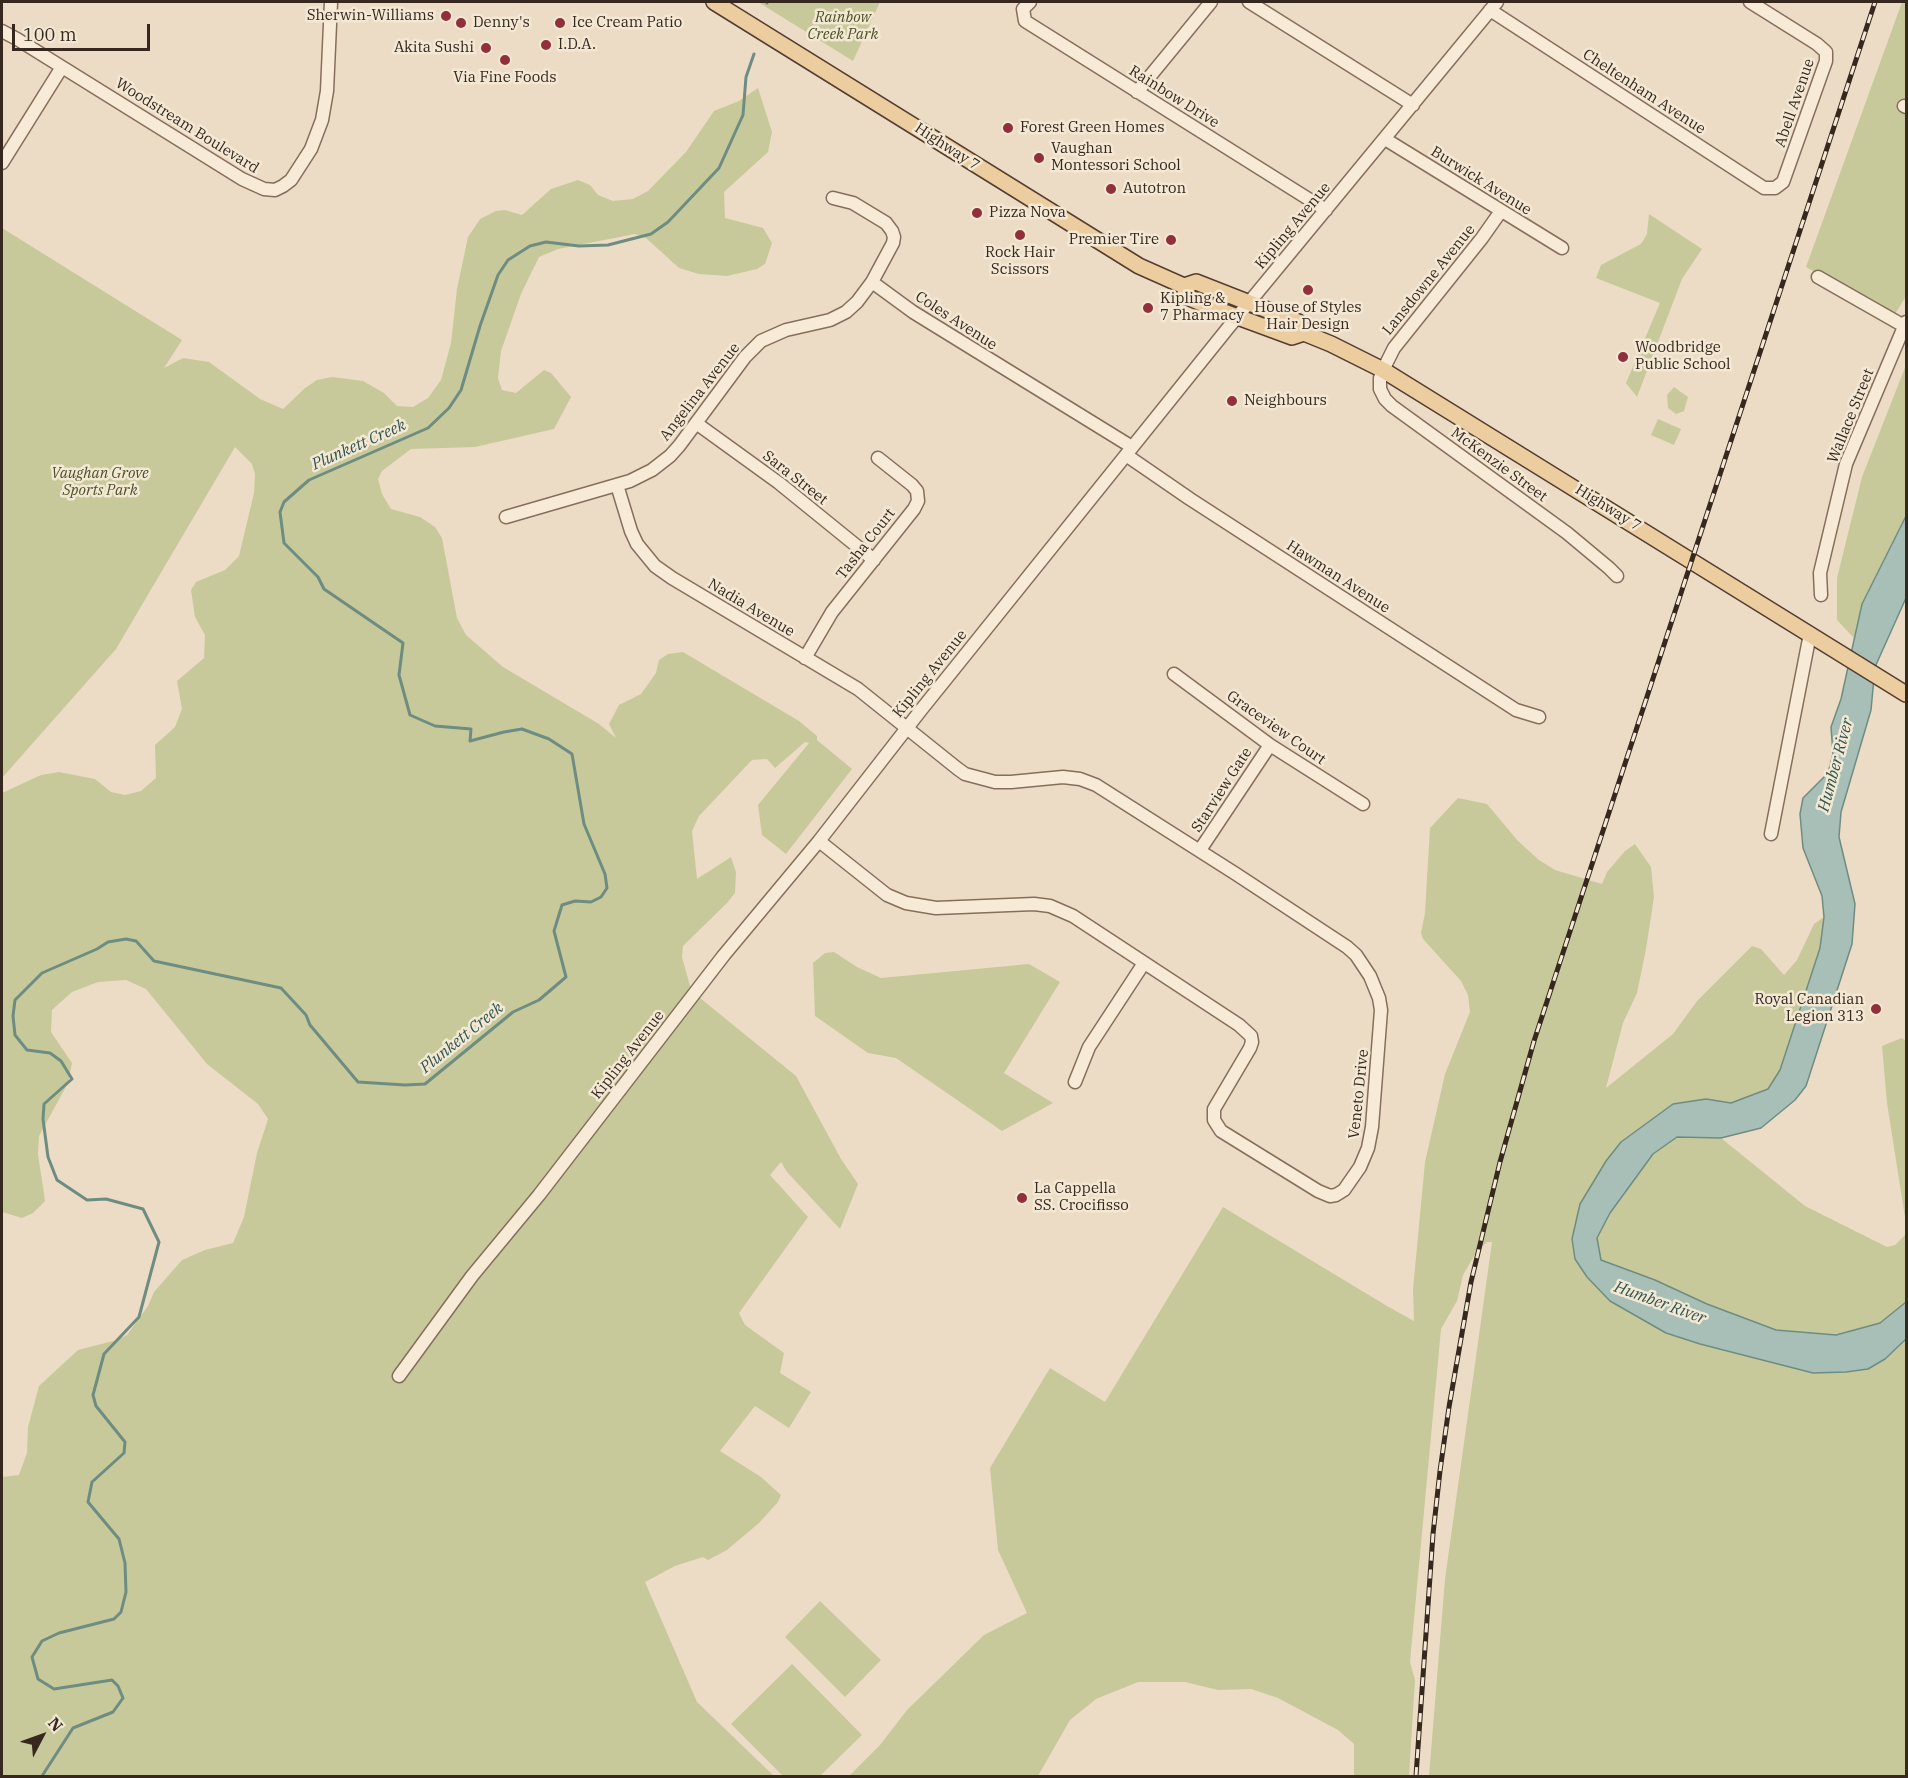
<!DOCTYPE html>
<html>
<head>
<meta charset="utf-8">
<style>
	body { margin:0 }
	#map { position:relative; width:1908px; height:1778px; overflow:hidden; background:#ecdcc5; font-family:"IBM Plex Serif",serif }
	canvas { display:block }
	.frame { position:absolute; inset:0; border:3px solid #37281f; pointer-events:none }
	.north { position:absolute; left:12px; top:1706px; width:60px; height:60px; -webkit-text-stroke:4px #f3e8d4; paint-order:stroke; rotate:49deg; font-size:16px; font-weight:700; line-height:24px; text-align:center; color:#37281f }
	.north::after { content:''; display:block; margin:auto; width:21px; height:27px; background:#37281f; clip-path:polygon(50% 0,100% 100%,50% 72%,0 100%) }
	.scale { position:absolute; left:12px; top:24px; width:138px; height:27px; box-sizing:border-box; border:3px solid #37281f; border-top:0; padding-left:8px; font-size:18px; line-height:21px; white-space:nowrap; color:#37281f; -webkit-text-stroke:4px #f3e8d4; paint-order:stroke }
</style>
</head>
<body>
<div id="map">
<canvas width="1908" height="1778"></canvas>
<div class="frame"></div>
<div class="north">N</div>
<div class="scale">100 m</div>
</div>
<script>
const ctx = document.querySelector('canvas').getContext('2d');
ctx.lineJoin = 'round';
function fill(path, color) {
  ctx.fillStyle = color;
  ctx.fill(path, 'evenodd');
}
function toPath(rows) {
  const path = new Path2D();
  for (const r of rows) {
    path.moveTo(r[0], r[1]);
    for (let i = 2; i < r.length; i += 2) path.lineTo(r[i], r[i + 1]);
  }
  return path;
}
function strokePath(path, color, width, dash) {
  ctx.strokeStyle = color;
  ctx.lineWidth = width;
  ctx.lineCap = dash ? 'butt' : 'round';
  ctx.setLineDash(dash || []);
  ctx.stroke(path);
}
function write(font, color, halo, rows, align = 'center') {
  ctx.font = font + ' "IBM Plex Serif",serif';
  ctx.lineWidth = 5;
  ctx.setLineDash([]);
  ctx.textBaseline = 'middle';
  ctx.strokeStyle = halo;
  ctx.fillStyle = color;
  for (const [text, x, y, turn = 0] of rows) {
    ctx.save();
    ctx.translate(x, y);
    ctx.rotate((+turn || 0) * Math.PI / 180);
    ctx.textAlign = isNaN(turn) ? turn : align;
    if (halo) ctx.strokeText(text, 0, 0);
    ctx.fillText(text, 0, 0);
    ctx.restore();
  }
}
const green = toPath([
	[758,2,880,2,853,61],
	[1902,2,1906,4,1906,296,1894,316,1806,267],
	[758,88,772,132,768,152,724,192,725,218,763,228,772,243,765,264,757,269,727,276,699,274,679,268,646,238,635,234,558,249,539,257,521,294,501,351,498,378,502,390,516,393,544,370,551,373,571,397,554,429,475,447,411,449,382,471,378,479,382,494,391,509,420,517,435,527,442,538,457,618,466,635,503,667,599,724,616,738,609,724,619,705,641,694,656,673,659,660,668,654,683,652,799,721,817,736,817,740,852,769,786,854,762,835,758,805,809,743,805,742,775,768,767,759,752,760,699,816,692,831,697,879,731,857,736,872,735,893,727,903,683,946,682,957,690,986,700,998,796,1076,841,1159,858,1184,840,1229,787,1172,781,1162,770,1175,808,1217,739,1313,745,1325,784,1353,780,1373,811,1392,789,1428,755,1406,720,1451,761,1477,781,1495,778,1502,759,1523,727,1550,708,1560,703,1557,675,1566,645,1582,697,1702,774,1776,2,1776,2,1477,19,1475,27,1453,28,1427,39,1386,78,1350,117,1340,127,1335,148,1306,154,1292,182,1260,205,1250,233,1243,244,1217,257,1153,268,1119,258,1104,207,1064,146,989,126,980,98,982,72,992,52,1010,51,1032,72,1063,68,1083,39,1136,38,1154,45,1201,33,1213,22,1218,2,1212,2,793,41,775,59,772,95,779,111,792,125,795,141,791,156,778,155,745,175,727,182,709,177,681,204,658,205,635,195,617,191,590,196,582,225,570,239,556,254,493,255,474,252,464,235,447,116,649,2,778,2,228,182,340,164,368,183,358,209,362,260,399,283,409,305,388,317,380,332,377,363,381,384,393,397,406,413,407,428,398,441,380,451,343,457,289,468,237,480,219,496,211,505,210,522,215,551,189,578,180,590,185,598,195,613,201,633,199,648,191,686,152,714,111,739,101],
	[1649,214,1702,249,1682,279,1637,397,1626,383,1660,303,1596,278,1601,265,1641,244,1647,234],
	[1906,365,1906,516,1862,604,1854,638,1837,620,1837,578,1862,477],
	[1674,387,1688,397,1684,411,1676,414,1668,408,1667,395],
	[1658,419,1681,429,1674,445,1651,435],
	[1458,798,1487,804,1518,841,1539,860,1555,870,1602,884,1607,872,1625,851,1635,844,1651,867,1654,897,1646,949,1637,993,1623,1023,1606,1088,1673,1034,1697,1001,1752,946,1761,949,1784,975,1797,960,1814,924,1824,917,1820,948,1792,1033,1780,1070,1768,1089,1731,1103,1706,1099,1580,1204,1572,1239,1575,1259,1610,1301,1885,1359,1906,1339,1906,1776,1429,1776,1445,1579,1492,1242,1487,1242,1477,1251,1463,1275,1457,1301,1441,1329,1410,1662,1415,1680,1409,1776,1354,1776,1354,1744,1338,1730,1278,1698,1251,1689,1218,1690,1185,1682,1138,1682,1096,1699,1070,1720,1038,1776,849,1776,880,1745,907,1710,984,1635,1027,1613,998,1550,990,1468,1050,1368,1105,1402,1223,1207,1387,1306,1414,1321,1413,1289,1425,1162,1445,1074,1470,1012,1468,995,1461,981,1423,939,1421,933,1425,913,1430,828],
	[834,952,857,967,881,978,1029,964,1060,982,1004,1073,1053,1103,1002,1131,896,1058,868,1053,815,1016,813,963,825,953],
	[1902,1038,1906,1041,1906,1224,1887,1103,1882,1046],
	[1677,1137,1721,1138,1805,1206,1887,1247,1895,1245,1906,1234,1906,1231,1906,1302,1880,1323,1836,1335,1776,1330,1707,1304,1655,1280,1601,1260,1597,1238,1610,1213,1652,1154],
	[820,1601,881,1660,845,1697,785,1637],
	[792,1664,862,1735,820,1776,783,1776,731,1724]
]);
const water = toPath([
	[1906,516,1906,598,1875,667,1871,710,1841,812,1839,837,1855,904,1852,944,1806,1086,1795,1100,1761,1128,1721,1138,1677,1137,1653,1154,1610,1213,1597,1238,1601,1260,1655,1280,1707,1304,1776,1330,1836,1335,1880,1323,1906,1302,1906,1339,1885,1359,1868,1369,1846,1372,1813,1373,1700,1344,1666,1333,1610,1301,1587,1277,1575,1259,1572,1239,1580,1204,1606,1161,1621,1142,1673,1104,1706,1099,1731,1103,1768,1089,1780,1070,1820,948,1824,917,1822,896,1803,848,1800,814,1803,798,1828,773,1833,754,1831,727,1841,699,1862,604,1906,516]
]);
const stream = toPath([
	[767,2,767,3],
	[42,1776,73,1728,113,1712,123,1698,118,1686,112,1680,54,1689,38,1679,32,1657,42,1641,59,1633,114,1619,121,1612,126,1592,125,1563,119,1539,88,1502,92,1482,124,1453,125,1442,96,1406,93,1395,104,1354,139,1317,159,1242,143,1209,106,1199,87,1200,57,1180,48,1157,43,1119,44,1104,72,1079,61,1061,50,1053,27,1050,15,1035,13,1016,15,1000,42,973,97,949,108,942,126,939,136,941,154,961,281,988,306,1015,310,1025,358,1082,405,1085,425,1084,513,1012,539,1000,566,977,554,931,562,905,575,901,591,902,601,897,607,888,605,874,584,824,572,754,549,739,522,729,504,732,470,741,471,729,435,726,410,715,399,675,403,643,324,589,318,577,284,543,280,512,284,502,309,480,428,428,449,408,461,390,480,326,498,275,508,260,530,246,546,242,579,246,608,245,651,234,668,222,719,168,743,115,746,77,754,54]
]);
const minor = toPath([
	[1030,2,1023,9,1025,21,1326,210],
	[1249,2,1413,105],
	[1490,10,1764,188,1775,188,1783,182,1826,61,1826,52,1817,44,1750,2],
	[2,31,17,39,242,179,264,189,275,190,283,186,291,180,311,149,322,120,327,91,331,2],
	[1137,92,1211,2],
	[1904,106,1906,107],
	[1385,139,1562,248],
	[2,163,62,67],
	[1501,211,1482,238,1394,348,1383,370,1380,378,1380,389,1385,399,1392,406,1567,533,1609,568,1617,576],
	[1818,277,1904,326],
	[872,282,913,312,1132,447],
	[696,423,779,483,874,560],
	[1126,455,1190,499,1516,710,1539,717],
	[617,485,631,531,637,544,655,566,672,578,858,689,958,769,965,774,995,782,1011,782,1063,777,1080,779,1096,785,1236,874,1347,947,1356,955,1370,976,1379,998,1381,1010,1372,1127,1368,1148,1360,1167,1344,1190,1336,1195,1330,1196,1318,1191,1221,1131,1214,1120,1214,1109,1250,1048,1252,1042,1251,1036,1239,1025,1073,916,1050,906,1034,904,936,908,906,903,887,895,819,841],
	[506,517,630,481,652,470,670,456,679,446,745,357,761,341,786,330,830,320,846,312,857,302,872,282,893,243,894,237,892,231,886,223,853,203,833,198],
	[1821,595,1820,573,1846,464,1906,322],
	[805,658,832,612,914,509,918,501,917,491,912,485,878,458],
	[1174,674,1270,745,1363,804],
	[1771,834,1810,634],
	[1200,850,1270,745],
	[1075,1082,1089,1047,1144,963],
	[399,1376,472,1276,539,1195,724,955,819,841,921,710,1228,328,1497,2]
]);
const major = toPath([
	[714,2,1139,266,1184,286,1196,282,1298,322,1304,333,1331,344,1383,370,1906,694],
	[1184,286,1187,297,1216,309,1292,337,1304,333]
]);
const rail = toPath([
	[1416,1776,1433,1534,1440,1471,1449,1407,1471,1282,1500,1162,1534,1041,1875,2]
]);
const markers = [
	[446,16,6,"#91303a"],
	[461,23,6,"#91303a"],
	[560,23,6,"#91303a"],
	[546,45,6,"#91303a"],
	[486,48,6,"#91303a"],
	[505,60,6,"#91303a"],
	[1008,128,6,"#91303a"],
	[1039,158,6,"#91303a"],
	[1111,189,6,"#91303a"],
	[977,213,6,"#91303a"],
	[1020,235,6,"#91303a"],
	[1171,240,6,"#91303a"],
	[1308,290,6,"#91303a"],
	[1148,308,6,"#91303a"],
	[1623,357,6,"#91303a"],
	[1232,401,6,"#91303a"],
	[1876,1009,6,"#91303a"],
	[1022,1198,6,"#91303a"]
];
const poiNames = [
	["Sherwin-Williams",434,16,"right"],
	["Denny's",473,23],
	["Ice Cream Patio",572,23],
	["I.D.A.",558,45],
	["Akita Sushi",474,48,"right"],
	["Via Fine Foods",505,78,"center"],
	["Forest Green Homes",1020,128],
	["Vaughan",1051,149],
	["Montessori School",1051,166],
	["Autotron",1123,189],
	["Pizza Nova",989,213],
	["Premier Tire",1159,240,"right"],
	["Rock Hair",1020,253,"center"],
	["Scissors",1020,270,"center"],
	["Kipling &",1160,299],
	["7 Pharmacy",1160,316],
	["House of Styles",1308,308,"center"],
	["Hair Design",1308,325,"center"],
	["Woodbridge",1635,348],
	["Public School",1635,365],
	["Neighbours",1244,401],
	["Royal Canadian",1864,1000,"right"],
	["Legion 313",1864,1017,"right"],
	["La Cappella",1034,1189],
	["SS. Crocifisso",1034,1206]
];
const parkNames = [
	["Rainbow",843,18],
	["Creek Park",843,35],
	["Vaughan Grove",100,474],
	["Sports Park",100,491]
];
const streetNames = [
	["Cheltenham Avenue",1644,92,33],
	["Rainbow Drive",1174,97,32],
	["Abell Avenue",1795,103,-71],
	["Woodstream Boulevard",187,126,32],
	["Highway 7",947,147,33],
	["Burwick Avenue",1481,181,32],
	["Kipling Avenue",1293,226,-50],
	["Lansdowne Avenue",1429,280,-51],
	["Coles Avenue",956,321,33],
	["Angelina Avenue",700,392,-52],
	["Wallace Street",1851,416,-68],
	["McKenzie Street",1499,465,36],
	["Sara Street",795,478,38],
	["Highway 7",1608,508,32],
	["Tasha Court",866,544,-52],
	["Hawman Avenue",1338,577,33],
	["Nadia Avenue",751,608,31],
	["Kipling Avenue",930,674,-51],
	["Graceview Court",1276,728,35],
	["Starview Gate",1222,790,-57],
	["Kipling Avenue",628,1055,-52],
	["Veneto Drive",1359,1094,-84]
];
const waterNames = [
	["Plunkett Creek",359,445,-24],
	["Humber River",1836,765,-75],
	["Plunkett Creek",462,1038,-39],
	["Humber River",1660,1303,20]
];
fill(green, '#c8c99a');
fill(water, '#a7bfb6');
strokePath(water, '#6e8d82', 1.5);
strokePath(stream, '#6e8d82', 3);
strokePath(minor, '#866e5c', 15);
strokePath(major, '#543d30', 18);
strokePath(minor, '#f7ebd8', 12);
strokePath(major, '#eccda0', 15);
strokePath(rail, '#37281f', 5);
strokePath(rail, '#f3e8d4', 3, [9]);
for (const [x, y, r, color] of markers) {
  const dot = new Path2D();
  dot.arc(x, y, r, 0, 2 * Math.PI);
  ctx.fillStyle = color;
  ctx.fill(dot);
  strokePath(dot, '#f3e8d4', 2);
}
write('15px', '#37281f', '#f3e8d4', poiNames, 'left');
write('italic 15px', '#4b5227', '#f3e8d4', parkNames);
write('15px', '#37281f', '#f3e8d4', streetNames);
write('italic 16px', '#2f554f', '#f3e8d4', waterNames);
</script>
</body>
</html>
